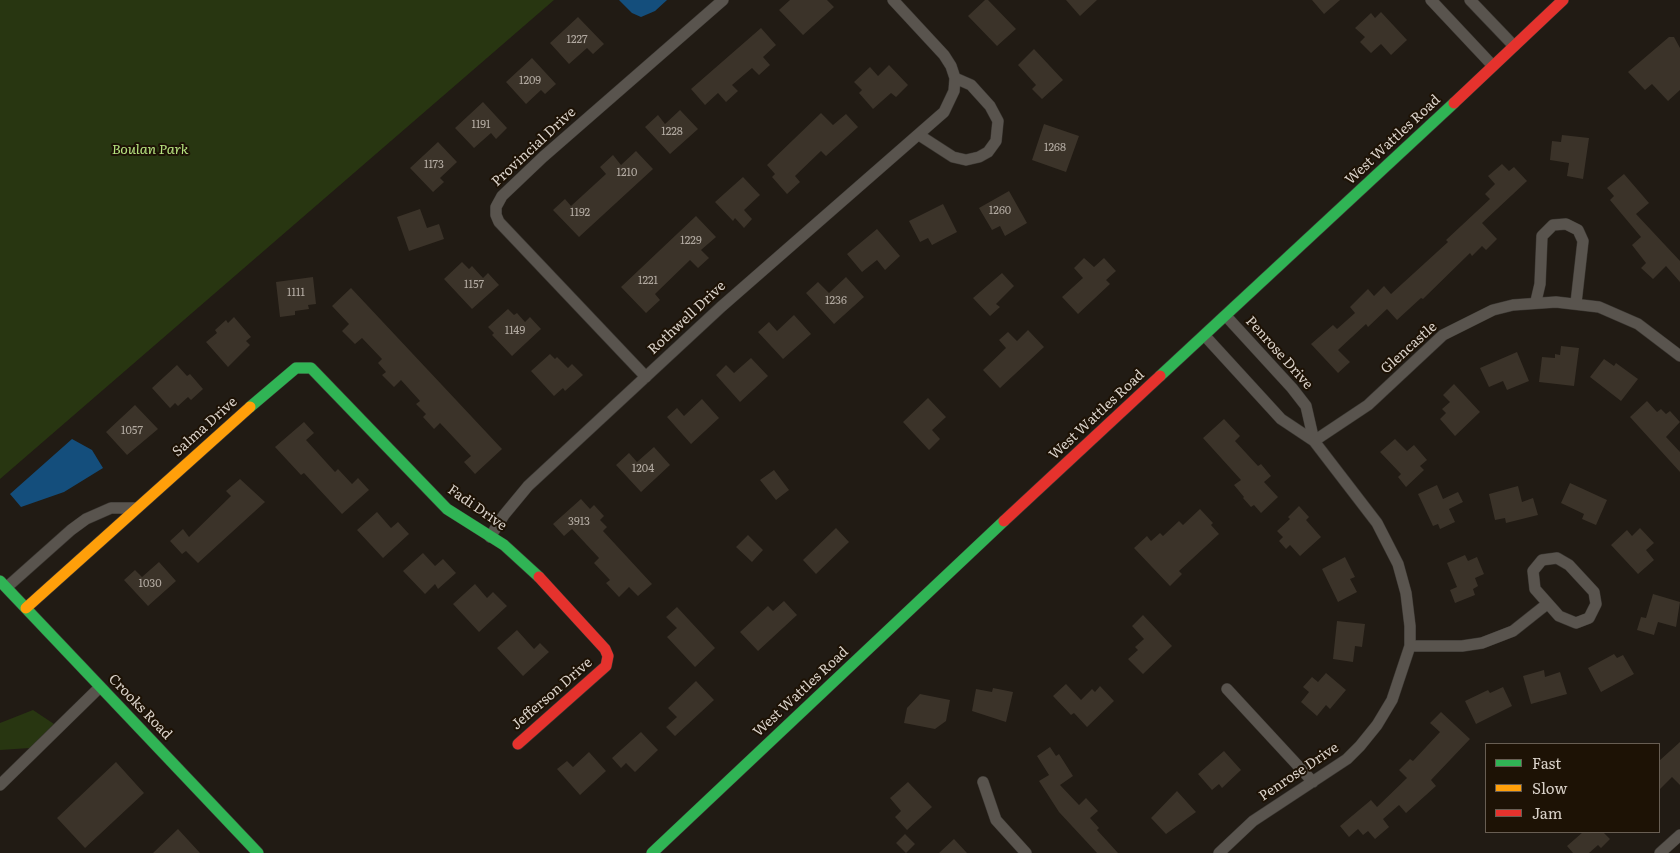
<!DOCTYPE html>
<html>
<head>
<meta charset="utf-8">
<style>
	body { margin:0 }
	#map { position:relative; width:1680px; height:853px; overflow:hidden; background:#211b14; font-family:Literata,serif }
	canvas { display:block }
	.legend { position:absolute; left:1485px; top:743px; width:175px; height:90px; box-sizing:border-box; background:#1d1205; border:1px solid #685e53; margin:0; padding:6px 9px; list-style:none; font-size:15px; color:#d9d1c9 }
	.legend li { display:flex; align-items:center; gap:10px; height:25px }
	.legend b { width:25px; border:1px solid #685e53 }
</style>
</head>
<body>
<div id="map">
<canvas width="1680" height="853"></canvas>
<ul class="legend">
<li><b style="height:6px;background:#30b455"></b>Fast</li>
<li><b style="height:6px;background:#ff9f0a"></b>Slow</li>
<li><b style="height:6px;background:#e5322d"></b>Jam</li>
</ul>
</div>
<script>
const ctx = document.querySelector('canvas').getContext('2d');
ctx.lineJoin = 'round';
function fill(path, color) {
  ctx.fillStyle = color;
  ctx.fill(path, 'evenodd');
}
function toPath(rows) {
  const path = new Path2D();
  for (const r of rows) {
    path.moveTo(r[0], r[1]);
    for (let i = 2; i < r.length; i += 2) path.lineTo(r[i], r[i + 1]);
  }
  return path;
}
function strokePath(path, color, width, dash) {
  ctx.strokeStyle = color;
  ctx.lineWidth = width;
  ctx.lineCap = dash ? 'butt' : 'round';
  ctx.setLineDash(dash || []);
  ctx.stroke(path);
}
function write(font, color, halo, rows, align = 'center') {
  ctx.font = font + ' Literata,serif';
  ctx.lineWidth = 4;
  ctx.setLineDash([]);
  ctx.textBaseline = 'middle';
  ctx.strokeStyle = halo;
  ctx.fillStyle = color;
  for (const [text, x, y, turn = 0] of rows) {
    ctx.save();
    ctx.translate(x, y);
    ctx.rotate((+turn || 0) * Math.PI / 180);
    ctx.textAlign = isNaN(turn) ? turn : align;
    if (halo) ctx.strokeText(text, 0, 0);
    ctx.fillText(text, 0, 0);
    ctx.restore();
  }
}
const green = toPath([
	[0,0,554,0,0,479],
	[33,710,54,724,30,748,0,750,0,723]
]);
const water = toPath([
	[619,0,667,0,655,11,641,17,632,13],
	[72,439,92,450,103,468,64,492,21,507,10,494]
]);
const building = toPath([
	[790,0,827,0,834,7,803,35,779,10],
	[985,0,988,0,1016,29,997,46,968,16],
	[1066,0,1097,0,1080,16],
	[1312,0,1340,0,1324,14],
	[1381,12,1407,40,1391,55,1381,44,1371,53,1360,42,1365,37,1355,28,1371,13,1375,18],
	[578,17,604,44,593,54,587,48,569,64,550,43],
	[761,28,776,45,763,57,770,65,759,75,752,68,732,85,738,91,726,102,718,93,705,105,691,89],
	[1669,37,1674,37,1680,48,1680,90,1668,101,1652,84,1645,90,1628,72],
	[1034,49,1063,80,1042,99,1032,89,1036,85,1018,65],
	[532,58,556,84,545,94,541,90,526,104,506,82],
	[889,65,908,85,896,97,891,93,873,109,859,93,862,90,854,82,870,67,878,76],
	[483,102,507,128,496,139,491,133,474,148,455,128],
	[680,110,698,129,670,154,645,127,658,115,665,124],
	[821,113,833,125,846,114,858,127,826,156,821,151,795,176,800,182,787,194,772,177,775,174,767,165],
	[1044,124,1079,136,1066,172,1032,160],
	[1562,135,1589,138,1583,179,1567,176,1569,163,1550,160,1552,141,1561,142],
	[438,142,457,162,440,178,444,182,433,192,410,168],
	[636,151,653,169,579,237,553,210,565,199,571,206,606,174,600,167,613,155,621,165],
	[1502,164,1509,171,1514,167,1527,181,1482,223,1497,239,1486,250,1482,246,1472,256,1470,253,1423,299,1421,298,1397,320,1387,309,1368,327,1366,324,1338,350,1350,362,1338,373,1311,344,1333,325,1337,329,1355,313,1350,307,1368,289,1374,296,1384,286,1391,294,1448,242,1446,240,1490,199,1485,194,1495,184,1488,176],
	[1624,174,1649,203,1636,214,1680,261,1680,282,1666,266,1653,279,1641,268,1646,263,1632,245,1641,237,1610,200,1614,196,1607,188],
	[743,177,760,195,744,210,752,219,744,228,735,218,733,221,715,202],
	[1009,191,1027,223,1005,236,1000,226,992,230,979,208],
	[943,204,957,232,932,245,928,238,920,242,909,221],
	[420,209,427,228,439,224,444,239,409,251,397,217],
	[696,216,716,237,701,250,709,258,698,268,690,260,655,294,660,300,646,313,621,287],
	[877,229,900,256,885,270,877,260,862,272,847,254],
	[1084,258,1094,267,1104,258,1116,271,1106,280,1110,284,1078,314,1062,297,1083,278,1074,268],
	[462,262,469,269,472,266,483,278,488,273,499,285,472,309,444,279],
	[1002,273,1014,286,996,304,1000,307,990,316,973,298],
	[313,277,316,304,308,305,309,309,295,311,295,315,280,317,276,282],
	[846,277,864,297,834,324,806,293,818,282,829,293],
	[351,288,502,449,475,474,464,462,471,456,440,423,434,429,423,417,426,414,416,404,420,401,401,380,394,387,382,375,386,372,378,363,382,359,362,338,355,344,342,331,349,324,332,306],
	[508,309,514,315,517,313,525,322,530,317,541,329,512,356,492,335,494,333,488,327],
	[794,315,811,334,783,359,758,332,769,322,777,331],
	[234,317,251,337,246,341,250,345,228,367,206,342,217,333,215,330,226,320,228,323],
	[1028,330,1044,347,1000,388,983,370,1006,348,999,340,1008,332,1017,341],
	[1561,346,1579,348,1574,386,1539,382,1542,357,1555,358,1555,354,1560,355],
	[1517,352,1529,381,1507,390,1503,381,1489,387,1480,368],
	[550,354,555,359,557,357,568,368,572,364,583,375,565,391,563,388,554,396,531,371],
	[751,358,768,376,740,402,716,375,726,365,734,373],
	[1604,359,1614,366,1616,363,1638,379,1621,401,1590,377],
	[177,365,187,376,190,374,203,389,191,400,188,397,178,406,175,403,170,408,152,388],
	[1454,384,1480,412,1455,436,1440,419,1446,413,1442,409,1450,402,1443,395],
	[928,398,946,417,932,430,940,439,929,450,903,422],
	[702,399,719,418,691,444,667,417,677,408,684,416],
	[1647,401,1657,412,1661,409,1666,414,1670,411,1680,422,1666,437,1680,452,1680,472,1630,417],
	[135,405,158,429,127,455,106,432],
	[1224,419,1240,436,1235,441,1258,466,1261,464,1271,476,1264,482,1278,497,1261,513,1254,505,1251,507,1243,498,1244,497,1234,485,1241,480,1203,438],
	[304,422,314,433,306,440,335,472,338,469,352,484,358,478,369,490,342,514,304,473,301,475,275,447],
	[1395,439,1407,451,1414,445,1427,460,1420,466,1424,470,1406,487,1398,477,1401,474,1380,452],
	[654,447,670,465,641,492,616,465,629,453,637,462],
	[774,470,789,490,776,500,760,480],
	[240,479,265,502,198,563,186,551,182,554,170,541,183,529,189,537,231,496,226,491],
	[1570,483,1607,500,1596,525,1582,519,1584,514,1561,503],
	[1437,485,1443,499,1458,492,1463,502,1449,509,1455,522,1440,529,1438,524,1433,526,1418,494],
	[1518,486,1522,502,1533,498,1538,515,1506,523,1505,518,1495,520,1489,494],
	[581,499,590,509,594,505,604,516,600,520,607,527,603,531,652,584,638,596,629,587,619,597,606,583,610,580,594,563,599,558,572,529,564,536,553,524],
	[1299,506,1309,517,1306,520,1321,537,1300,556,1290,545,1286,549,1279,541,1283,537,1277,531,1290,519,1288,517],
	[1200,509,1213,523,1211,525,1219,534,1179,571,1182,574,1170,586,1134,548,1147,536,1151,541,1160,533,1163,536,1179,521,1183,525],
	[377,512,391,528,398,522,409,534,383,558,357,530],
	[836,528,849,542,816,574,803,560],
	[1640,528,1654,543,1646,550,1654,560,1638,574,1611,545,1627,530,1632,536],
	[748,535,763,550,752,562,736,547],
	[423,553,435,566,443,559,456,573,438,589,435,584,425,594,403,571],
	[1465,555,1468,561,1477,557,1484,574,1475,578,1478,586,1473,589,1475,595,1455,603,1450,590,1457,587,1447,563],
	[1345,557,1355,577,1350,579,1357,592,1338,602,1322,569],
	[159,562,176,581,148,606,124,580,135,570,142,577],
	[475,584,487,598,493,592,507,606,479,632,453,604],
	[1653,594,1680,602,1676,627,1658,622,1654,635,1637,630,1641,617,1646,618],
	[784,601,797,615,758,651,740,632,768,606,773,611],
	[677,607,715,648,695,667,667,637,677,628,666,617],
	[1143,615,1172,646,1143,674,1128,659,1138,650,1135,647,1144,639,1132,626],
	[1337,621,1365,624,1362,647,1355,646,1353,662,1333,659],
	[517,630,534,649,540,643,549,652,523,676,497,648],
	[1614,654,1617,658,1623,655,1634,674,1601,692,1588,668],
	[1544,670,1545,677,1560,672,1567,694,1531,704,1523,676],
	[1326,673,1346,690,1330,709,1326,705,1317,716,1301,702,1309,692,1303,687,1312,677,1318,682],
	[696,681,714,700,675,736,666,727,677,717,668,708],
	[1066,684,1081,700,1092,689,1095,692,1100,686,1114,701,1087,727,1074,713,1071,715,1053,696],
	[1503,687,1512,706,1476,724,1465,701,1488,690,1490,693],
	[993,688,1013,692,1006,722,972,711,976,689,992,692],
	[920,694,950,700,946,721,935,729,904,723,907,708],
	[1441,712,1470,739,1431,780,1436,786,1406,813,1399,805,1383,819,1389,827,1375,839,1368,831,1363,835,1358,829,1349,837,1340,826,1371,800,1377,807,1407,778,1399,770,1410,759,1413,761,1440,732,1430,723],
	[641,732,658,750,635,772,626,763,621,768,612,758],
	[1680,742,1680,785,1672,777,1659,790,1659,761],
	[1050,747,1056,756,1059,754,1073,776,1060,785,1079,805,1086,798,1098,811,1090,818,1099,828,1097,830,1118,853,1097,853,1059,812,1039,781,1049,775,1037,756],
	[1224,751,1241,770,1222,788,1219,784,1212,790,1198,774],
	[589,752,606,771,580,795,557,769,567,761,573,767],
	[116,762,144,793,85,848,57,818],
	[908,782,932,807,907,830,895,817,901,811,890,798],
	[1177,791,1196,812,1166,834,1151,818],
	[178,829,200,853,153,853],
	[1583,832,1603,832,1610,839,1601,848,1598,845,1589,853,1573,853,1567,846],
	[905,834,915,844,906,853,896,843],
	[954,839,967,853,939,853]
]);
const street = toPath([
	[1431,0,1493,66],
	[1470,0,1514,46],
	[919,135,953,157,966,160,979,157,988,152,996,141,998,121,990,106,971,85,955,78],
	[1536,301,1540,284,1542,236,1553,225,1566,224,1578,230,1583,241,1576,303],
	[1226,316,1292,388,1306,406,1314,441],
	[1205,336,1281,419,1314,441,1377,523,1398,564,1406,593,1410,626,1410,646,1392,700,1377,725,1360,746,1347,759,1253,821,1219,853],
	[646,377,499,222,496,215,496,207,502,196,543,157,723,0],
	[1314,441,1368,405,1443,335,1493,310,1513,305,1556,302,1599,307,1638,324,1680,356],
	[490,537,504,515,528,486,721,307,944,112,954,91,955,78,951,66,944,55,893,0],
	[1557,558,1569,565,1594,592,1596,604,1589,618,1576,623,1559,616,1535,589,1533,571,1542,560,1557,558],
	[7,587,71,530,86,519,111,508,135,508],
	[1410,646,1462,646,1482,643,1513,631,1547,604],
	[1227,689,1313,782],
	[983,782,996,820,1026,853],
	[0,785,100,687],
	[1660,853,1680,835]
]);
const fast = toPath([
	[1160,376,1454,103],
	[250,407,296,368,311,368,447,509,504,545,539,577],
	[0,581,258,853],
	[652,853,1004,521]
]);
const slow = toPath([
	[26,608,250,407]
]);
const jam = toPath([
	[1454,103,1563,0],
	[1004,521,1160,376],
	[518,744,606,666,608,656,605,649,539,577]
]);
const numberNames = [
	["1227",577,40],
	["1209",530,81],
	["1191",481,125],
	["1228",672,132],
	["1268",1055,148],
	["1173",434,165],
	["1210",627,173],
	["1260",1000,211],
	["1192",580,213],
	["1229",691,241],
	["1221",648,281],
	["1157",474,285],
	["1111",296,293],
	["1236",836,301],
	["1149",515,331],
	["1057",132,431],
	["1204",643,469],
	["3913",579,522],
	["1030",150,584]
];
const streetNames = [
	["West Wattles Road",1393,140,-43],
	["Provincial Drive",534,147,-43],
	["Rothwell Drive",687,318,-43],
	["Glencastle",1409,348,-42],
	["Penrose Drive",1279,353,48],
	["West Wattles Road",1097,415,-43],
	["Salma Drive",205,427,-42],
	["Fadi Drive",477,508,35],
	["West Wattles Road",801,692,-43],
	["Jefferson Drive",552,694,-41],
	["Crooks Road",140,707,46],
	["Penrose Drive",1299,772,-34]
];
const parkNames = [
	["Boulan Park",150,150]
];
fill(green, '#283611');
fill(water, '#144e7c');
fill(building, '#3b3329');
strokePath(street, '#3b3732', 12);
strokePath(fast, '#3b3732', 12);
strokePath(slow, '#3b3732', 12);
strokePath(jam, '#3b3732', 12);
strokePath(street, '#59544e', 11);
strokePath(fast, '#30b455', 11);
strokePath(slow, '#ff9f0a', 11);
strokePath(jam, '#e5322d', 11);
write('11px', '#b2aaa1', null, numberNames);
write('14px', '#d9d1c9', '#1d1205', streetNames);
write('italic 14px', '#b7e380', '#1d1205', parkNames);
</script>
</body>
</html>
